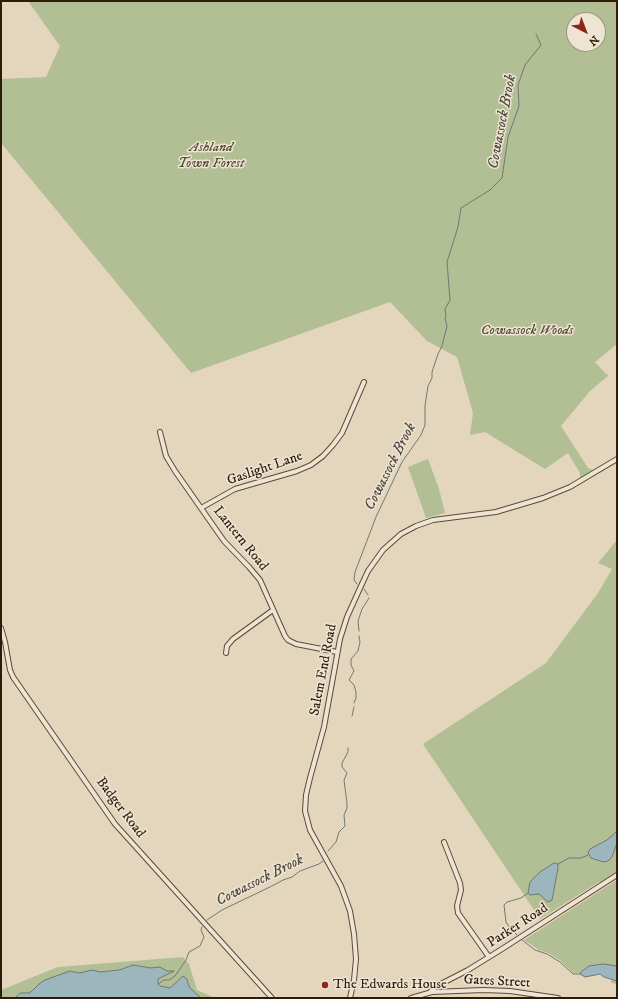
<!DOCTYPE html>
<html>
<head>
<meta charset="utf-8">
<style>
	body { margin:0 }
	#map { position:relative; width:618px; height:999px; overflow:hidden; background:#e3d6bd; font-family:"IM FELL DW Pica",serif }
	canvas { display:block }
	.frame { position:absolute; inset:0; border:2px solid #301b0a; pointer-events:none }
	.north { position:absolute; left:566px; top:12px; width:40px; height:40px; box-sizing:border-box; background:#ede4d4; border:1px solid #a19483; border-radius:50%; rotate:138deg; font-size:11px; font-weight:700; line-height:16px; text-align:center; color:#301b0a }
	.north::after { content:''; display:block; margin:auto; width:14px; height:18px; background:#8f2418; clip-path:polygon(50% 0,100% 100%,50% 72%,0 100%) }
</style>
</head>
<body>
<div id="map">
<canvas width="618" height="999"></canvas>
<div class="frame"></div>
<div class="north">N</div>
</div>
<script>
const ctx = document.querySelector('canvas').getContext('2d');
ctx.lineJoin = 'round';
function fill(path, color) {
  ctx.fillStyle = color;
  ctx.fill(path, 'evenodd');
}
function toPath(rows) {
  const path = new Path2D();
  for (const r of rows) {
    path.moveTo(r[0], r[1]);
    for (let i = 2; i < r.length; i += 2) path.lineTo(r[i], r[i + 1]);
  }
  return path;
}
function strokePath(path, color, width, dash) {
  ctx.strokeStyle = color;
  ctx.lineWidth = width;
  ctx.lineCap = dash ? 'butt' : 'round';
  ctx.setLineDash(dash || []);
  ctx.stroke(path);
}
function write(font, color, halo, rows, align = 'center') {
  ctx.font = font + ' "IM FELL DW Pica",serif';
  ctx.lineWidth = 3;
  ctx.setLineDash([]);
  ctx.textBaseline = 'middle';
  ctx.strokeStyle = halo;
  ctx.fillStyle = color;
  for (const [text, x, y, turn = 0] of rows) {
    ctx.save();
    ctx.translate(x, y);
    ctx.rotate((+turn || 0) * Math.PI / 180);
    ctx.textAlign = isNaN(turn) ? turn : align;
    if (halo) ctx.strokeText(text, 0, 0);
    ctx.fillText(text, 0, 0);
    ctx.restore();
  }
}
const green = toPath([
	[28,1,617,1,617,344,595,362,606,374,609,375,590,391,561,426,588,468,593,470,580,478,580,473,568,453,545,469,485,432,470,435,473,413,457,357,427,341,390,302,191,373,1,143,1,79,46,77,60,46],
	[574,20,598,20,598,44,574,44],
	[428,459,439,489,445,513,426,518,408,467],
	[617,540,617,872,600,883,599,882,540,919,423,744,546,663,598,593,612,569,598,563],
	[617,880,617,984,611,983,612,976,589,973,573,973,561,961,548,953,539,950,524,940],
	[183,957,189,964,197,990,215,998,1,998,1,990,58,967]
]);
const water = toPath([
	[617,831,617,843,612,857,608,861,603,862,591,858,588,853,590,849,607,840,617,831],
	[554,863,558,864,558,868,552,900,548,902,539,894,530,895,528,893,530,882,540,872,554,863],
	[603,964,617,966,617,981,604,977,600,974,585,977,580,974,581,972,589,966,603,964],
	[133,965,151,968,160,967,167,971,174,971,158,979,158,984,160,986,170,988,183,976,187,979,188,984,190,988,201,998,15,998,20,993,29,993,32,991,39,984,45,980,70,971,79,973,92,970,100,972,119,970,133,965]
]);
const stream = toPath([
	[357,584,354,580,355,572,376,517,402,462,421,435,425,425,425,406,428,386,432,378,432,372,438,354,442,346,447,326,445,318,446,316,445,309,450,300,447,262,458,227,461,208,490,190,502,178,508,137,519,106,518,85,525,65,541,45,536,34],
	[364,589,368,595],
	[359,631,358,621,362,609,369,598],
	[354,703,356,698,356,692,354,685,349,680,354,671,351,665,351,659,358,651,360,642,359,636],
	[352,716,354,707],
	[328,851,336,842,339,832,345,826,344,815,347,808,347,803,344,780,347,773,342,767,342,763,348,752,348,748],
	[558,864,569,858,581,858,588,855],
	[207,920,222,910,272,886,283,880,292,877,300,871,319,864,323,861],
	[517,935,510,928,506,922,504,905,507,902,521,898,528,893],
	[522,940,535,950,547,954,560,962,573,974,581,974],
	[158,984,164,980,169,980,175,976,186,960,189,952,200,946,204,937,201,930,202,927]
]);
const minor = toPath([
	[160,432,166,456,175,471,224,541,249,567,260,580,285,636,288,640,296,644,337,652],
	[201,508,235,489,297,471,311,465,323,456,333,445,342,433,364,382],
	[1,628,5,642,10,670,13,677,115,824,272,998],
	[226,653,227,646,233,639,273,610],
	[444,842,460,883,461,890,457,906,458,913,489,957],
	[430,992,437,986,468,970,502,949,617,875],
	[350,998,354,980,356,959,354,934,350,911,341,886,310,830,305,811,306,795,310,778,324,727,340,639,347,617,361,586,368,571,383,550,401,534,416,526,433,520,496,512,543,498,570,487,617,459],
	[411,998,432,992,483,990,510,991,558,998]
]);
const markers = [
	[325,985,4,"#8f2418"]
];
const parkNames = [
	["Ashland",211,148],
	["Town Forest",211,164],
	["Cowassock Woods",527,331]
];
const streetNames = [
	["Gaslight Lane",265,469,-19],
	["Lantern Road",240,539,51],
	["Salem End Road",324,670,-79],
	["Badger Road",120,808,53],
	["Parker Road",518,926,-33],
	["Gates Street",497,982,3]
];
const poiNames = [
	["The Edwards House",333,985]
];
const waterNames = [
	["Cowassock Brook",503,122,-79],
	["Cowassock Brook",391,467,-63],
	["Cowassock Brook",260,881,-27]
];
fill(green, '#b2be93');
fill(water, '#9cb6bd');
strokePath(water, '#717875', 1);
strokePath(stream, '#717875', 1);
strokePath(minor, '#5d4a37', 6);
strokePath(minor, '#ede4d4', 4);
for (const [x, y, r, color] of markers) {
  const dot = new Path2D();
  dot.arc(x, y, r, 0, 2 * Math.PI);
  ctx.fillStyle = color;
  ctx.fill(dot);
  strokePath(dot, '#ede4d4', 1.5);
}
write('italic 14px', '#574c33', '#ede4d4', parkNames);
write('14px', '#301b0a', '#ede4d4', streetNames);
write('14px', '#301b0a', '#ede4d4', poiNames, 'left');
write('italic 15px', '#504a40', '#ede4d4', waterNames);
</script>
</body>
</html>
